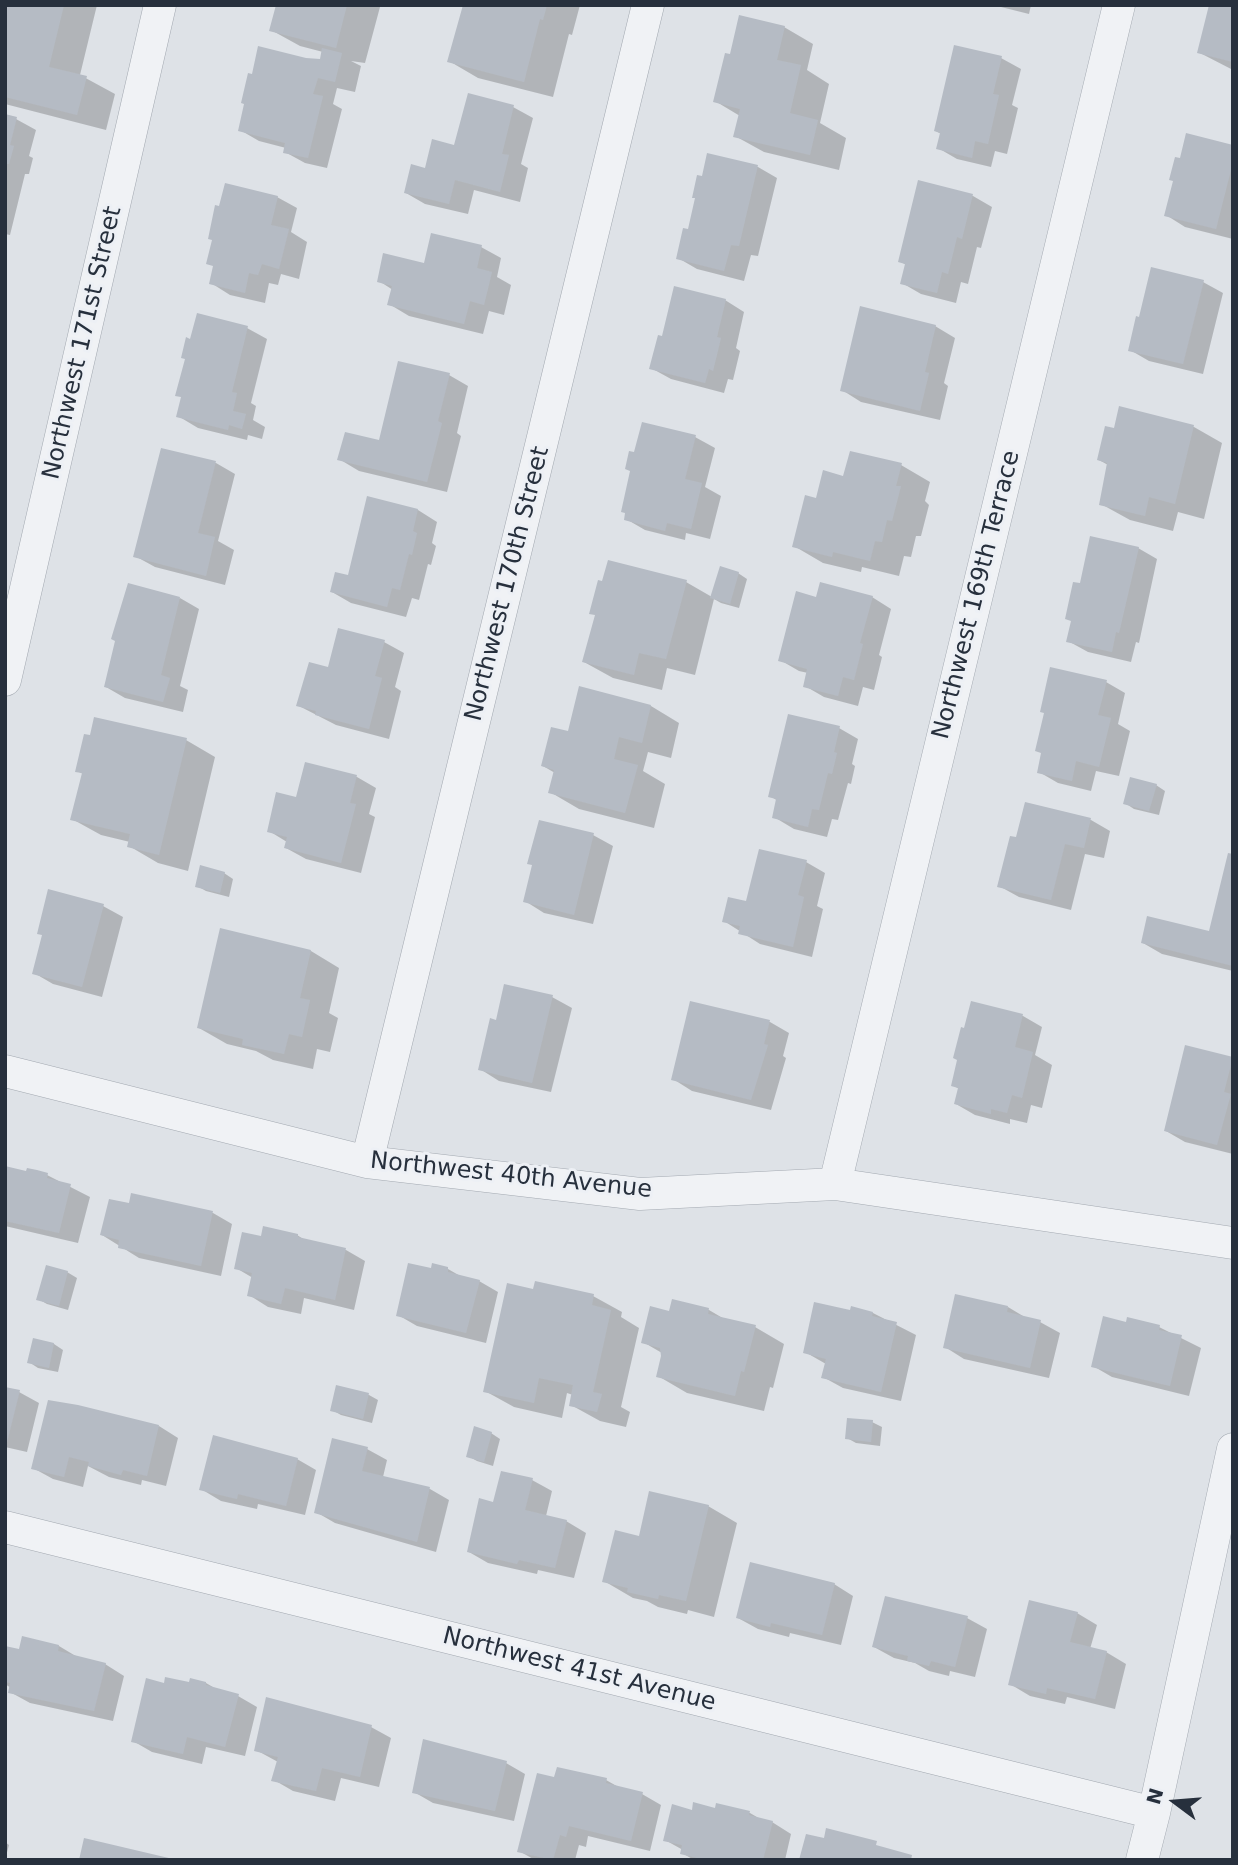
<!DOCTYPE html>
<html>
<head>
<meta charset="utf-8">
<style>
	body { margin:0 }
	#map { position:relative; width:1238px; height:1865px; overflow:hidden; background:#dee2e7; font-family:"DejaVu Sans",sans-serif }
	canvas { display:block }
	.frame { position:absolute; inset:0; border:7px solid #27303d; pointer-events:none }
	.north { position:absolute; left:1140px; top:1767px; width:70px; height:70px; -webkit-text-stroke:5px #edf0f5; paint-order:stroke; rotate:286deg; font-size:19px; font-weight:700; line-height:28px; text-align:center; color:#27303d }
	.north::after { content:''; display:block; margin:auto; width:24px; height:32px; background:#27303d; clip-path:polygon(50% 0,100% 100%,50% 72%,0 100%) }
</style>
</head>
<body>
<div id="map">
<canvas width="1238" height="1865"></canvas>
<div class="frame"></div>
<div class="north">N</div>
</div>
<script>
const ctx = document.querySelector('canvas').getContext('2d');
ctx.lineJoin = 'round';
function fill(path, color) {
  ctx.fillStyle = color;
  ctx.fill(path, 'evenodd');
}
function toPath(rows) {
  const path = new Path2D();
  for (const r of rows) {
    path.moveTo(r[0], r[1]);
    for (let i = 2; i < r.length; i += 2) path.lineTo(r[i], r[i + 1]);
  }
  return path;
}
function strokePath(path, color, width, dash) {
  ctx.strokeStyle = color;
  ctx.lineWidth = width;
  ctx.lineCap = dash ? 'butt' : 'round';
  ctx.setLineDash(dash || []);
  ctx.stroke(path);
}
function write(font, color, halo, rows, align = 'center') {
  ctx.font = font + ' "DejaVu Sans",sans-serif';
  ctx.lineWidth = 6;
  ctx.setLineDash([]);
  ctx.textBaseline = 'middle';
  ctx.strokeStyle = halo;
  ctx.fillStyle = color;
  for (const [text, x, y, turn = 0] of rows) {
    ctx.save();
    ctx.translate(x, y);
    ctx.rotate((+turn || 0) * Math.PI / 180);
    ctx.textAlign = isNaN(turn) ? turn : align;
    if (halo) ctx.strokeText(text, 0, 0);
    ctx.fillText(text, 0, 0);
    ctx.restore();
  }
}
const shadow = toPath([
	[5,5,97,5,80,75,115,94,106,130,5,104],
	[278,5,376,5,380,7,365,63,351,61,361,66,355,92,337,88,333,104,342,109,327,168,305,163,285,152,286,148,259,141,240,130,306,60,321,61,323,52,300,46,271,30],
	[465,5,580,5,572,35,569,34,553,97,478,78,449,61],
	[993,5,1031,5,1029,14],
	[1233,5,1233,70,1200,53],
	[784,27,813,44,807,70,829,84,820,123,846,138,839,170,764,152,735,136,740,116,715,101,731,56],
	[1001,58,1021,69,1012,105,1018,108,1007,154,995,151,991,167,957,159,938,148,941,134,936,131],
	[513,107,533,118,521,164,528,168,520,202,474,190,468,214,425,204,406,193,427,170,455,147],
	[5,116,16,119,36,130,29,156,33,158,29,174,25,174,10,235,5,234],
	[1233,147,1233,239,1185,227,1166,215],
	[708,155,758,167,777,178,758,256,751,255,744,281,697,269,678,258,689,231],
	[920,182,973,196,992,207,981,248,977,247,968,284,961,282,956,303,921,294,902,283,906,265,900,261],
	[277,197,297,208,291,232,307,242,299,279,281,274,278,285,269,283,265,303,230,295,211,283,221,209],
	[481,247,501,258,497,277,511,285,504,315,489,311,483,334,409,316,389,304,393,290,379,281],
	[1203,282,1223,293,1203,374,1149,361,1130,350],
	[725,300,744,312,736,348,740,351,733,380,728,379,724,393,671,379,651,368,663,338],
	[935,326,955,338,944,383,948,386,940,420,861,402,842,390],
	[247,328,267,339,251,403,256,406,253,420,265,427,262,439,248,435,247,440,198,428,178,416,183,398,186,359,192,341],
	[449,375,468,386,457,433,461,436,447,492,359,471,339,459,381,442],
	[1121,408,1194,427,1222,443,1204,519,1178,512,1173,531,1130,520,1101,504,1108,465,1099,460,1116,431],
	[695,437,715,448,705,487,721,496,710,539,686,533,685,540,645,530,626,519,632,472],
	[163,450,216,463,235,474,218,541,234,550,225,585,155,567,135,556],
	[901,465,930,482,925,501,929,505,921,536,916,536,911,557,904,556,899,576,862,567,861,572,823,563,794,546,817,500,845,478],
	[369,498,418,510,437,522,432,543,436,546,431,565,428,564,419,600,412,598,406,617,351,603,332,592,349,577],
	[1138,548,1157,559,1139,643,1136,642,1131,662,1088,652,1068,641,1081,585],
	[738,573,747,579,739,608,721,603,714,599,695,675,667,668,662,690,613,678,584,662,596,615,686,582,712,597],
	[872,597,891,609,879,655,882,657,874,690,863,687,858,706,824,697,805,686,808,673,799,671,780,660,817,599],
	[180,598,199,609,180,686,188,690,183,712,125,698,106,687,117,641],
	[384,642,404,653,395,687,401,691,389,739,336,725,299,706,329,669],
	[1106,682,1125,693,1118,724,1130,731,1119,776,1096,771,1091,791,1058,783,1039,772],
	[580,689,651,706,679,723,671,758,648,752,643,771,665,784,654,828,579,809,550,792,555,773,543,766,569,733],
	[839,728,858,739,852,764,855,766,851,784,848,783,838,820,832,819,827,837,794,829,774,817,778,801,770,796],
	[186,740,215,757,188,871,158,863,129,846,130,842,101,835,72,819,83,774,77,771],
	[306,764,357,777,376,788,369,814,375,817,361,873,306,859,286,848,287,842,269,831,298,799],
	[1156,785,1165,791,1159,815,1134,809,1125,803],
	[1026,804,1091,820,1110,831,1104,858,1085,854,1071,910,1019,897,999,886,1017,840],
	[593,835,613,846,593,924,544,913,525,901],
	[1233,856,1233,971,1162,954,1143,943,1210,933],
	[806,862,825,873,817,906,823,909,812,957,760,944,724,921],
	[224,873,233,879,229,897,206,891,197,886],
	[103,906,123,917,102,997,53,984,34,973],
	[222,930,311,951,339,968,329,1013,338,1018,330,1052,317,1049,313,1069,273,1060,256,1051,227,1044,199,1028],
	[552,997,572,1008,551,1092,499,1081,480,1069,497,1022],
	[691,1003,770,1022,789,1033,783,1056,786,1058,771,1110,692,1091,673,1079],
	[972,1003,1023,1016,1042,1027,1035,1055,1052,1065,1042,1108,1031,1105,1027,1123,1010,1119,1010,1124,975,1115,956,1104,959,1089,953,1085],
	[1186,1047,1233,1059,1233,1154,1185,1142,1166,1131],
	[5,1168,47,1175,90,1197,78,1243,5,1226],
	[133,1195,213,1213,232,1224,221,1276,139,1258,102,1235,130,1206],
	[297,1235,308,1242,346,1250,365,1261,354,1310,304,1298,301,1314,268,1307,249,1295,253,1278,236,1268,262,1238],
	[448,1269,462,1277,479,1281,498,1292,486,1343,417,1326,398,1315,432,1270],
	[67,1272,77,1278,68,1310,47,1304,38,1299],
	[534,1291,593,1296,622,1312,621,1317,639,1328,621,1407,630,1412,626,1427,600,1421,571,1405,573,1395,567,1393,562,1418,514,1407,485,1391],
	[673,1302,709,1310,726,1320,755,1327,784,1344,773,1388,770,1387,764,1411,687,1393,658,1376,662,1353,643,1342,670,1313],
	[1008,1307,1028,1319,1040,1322,1060,1333,1049,1378,964,1359,945,1347],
	[852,1308,873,1313,916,1335,901,1401,843,1388,823,1377,826,1364,805,1352,851,1312],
	[1127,1324,1159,1327,1201,1348,1189,1396,1112,1377,1093,1366],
	[34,1340,54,1344,63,1350,58,1372,38,1368,29,1362],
	[338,1387,369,1395,378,1400,372,1423,341,1415,332,1410],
	[5,1389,19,1392,39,1403,27,1452,5,1447],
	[872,1422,882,1427,880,1446,856,1443,847,1438],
	[159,1426,178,1438,166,1486,142,1480,141,1485,109,1477,88,1466,83,1487,53,1479,33,1468],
	[491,1433,500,1439,493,1466,477,1461,468,1456],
	[367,1449,387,1460,383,1477,430,1489,449,1500,436,1552,335,1523,316,1512],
	[297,1459,316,1470,305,1515,258,1504,257,1509,221,1501,201,1489],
	[532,1480,552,1491,546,1516,566,1521,586,1533,574,1578,538,1570,537,1574,488,1563,469,1552,494,1504],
	[708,1506,737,1523,714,1617,688,1610,687,1614,658,1607,647,1601,633,1598,604,1581,640,1538],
	[834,1584,853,1596,841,1645,790,1633,789,1637,758,1629,738,1618],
	[1077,1613,1097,1625,1090,1649,1106,1652,1126,1664,1115,1709,1067,1697,1065,1704,1030,1696,1010,1684],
	[967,1618,987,1629,975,1677,950,1671,949,1676,929,1671,915,1663,894,1658,874,1647],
	[59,1646,79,1658,105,1664,124,1676,113,1721,30,1703,10,1692,11,1688,5,1684,5,1647,20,1651],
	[206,1683,218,1690,238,1696,257,1707,245,1756,206,1747,202,1764,152,1752,133,1741,165,1685],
	[371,1727,391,1738,379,1787,341,1778,335,1801,293,1791,274,1780,278,1762,256,1750],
	[506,1763,525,1774,514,1821,433,1803,414,1792],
	[555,1779,606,1780,622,1789,642,1794,661,1805,650,1851,588,1836,586,1847,579,1845,575,1860,535,1860,519,1851],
	[718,1806,750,1813,762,1820,772,1822,791,1834,785,1860,694,1860,682,1853,683,1850,665,1840,693,1812,717,1810],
	[5,1842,9,1845,5,1860]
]);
const building = toPath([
	[5,5,64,5,49,67,87,76,77,115,5,97],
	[276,5,347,5,336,48,269,31],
	[463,5,547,5,543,20,540,19,524,82,447,62],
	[1209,5,1233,5,1233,62,1197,53],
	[739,15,785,26,777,60,801,65,790,113,818,120,810,155,733,137,740,109,713,102,725,53,730,54],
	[954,45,1002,56,993,94,999,95,988,144,975,141,972,158,936,149,940,133,934,131],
	[258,46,306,58,320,59,322,48,342,53,335,82,318,78,313,94,323,96,308,158,283,153,285,143,238,131,244,104,241,103,248,73,252,74],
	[468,93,514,105,502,154,509,155,500,192,455,180,449,204,404,193,411,164,425,168,432,139,454,145],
	[5,114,17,117,10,145,14,146,9,164,5,164],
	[1186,133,1233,145,1233,162,1216,229,1164,216,1173,181,1169,180,1175,157,1180,158],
	[707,153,758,165,739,246,731,245,724,271,676,259,683,228,688,229,695,198,692,198,697,175,702,176],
	[918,180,973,194,962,239,957,237,948,274,942,272,937,293,900,284,905,264,898,262],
	[225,183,278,196,271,225,289,229,279,269,262,264,258,275,249,273,245,293,209,284,213,266,206,264,212,240,208,239,215,205,219,206],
	[431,233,482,245,477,268,492,272,484,305,470,301,464,324,387,305,392,286,377,282,383,253,424,263],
	[1151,267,1204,280,1183,364,1128,351,1136,316,1139,317],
	[674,286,726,299,717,337,721,338,713,371,709,369,705,383,649,369,658,335,662,336],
	[860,306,936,325,925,372,929,373,920,411,840,391],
	[197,313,248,326,232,392,237,393,233,411,246,414,242,429,229,425,228,430,176,417,181,397,175,396,185,359,181,358,186,337,190,339],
	[398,361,450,373,438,421,442,423,427,482,337,460,345,432,379,440],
	[1119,406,1194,425,1175,504,1149,497,1145,516,1099,505,1107,463,1097,460,1105,426,1114,428],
	[642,422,696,435,685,479,702,483,691,529,667,523,665,531,624,520,625,513,621,512,630,471,625,469,629,451,634,452],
	[161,448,216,461,198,533,215,537,206,576,133,557],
	[850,451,902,463,896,486,901,486,892,521,887,520,882,542,875,541,870,561,833,552,832,557,792,547,805,495,816,498,823,470,843,476],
	[367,496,418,509,413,531,417,533,412,555,409,554,400,590,392,588,387,607,330,592,335,572,348,575],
	[1090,536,1139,547,1119,633,1116,632,1112,652,1066,642,1071,621,1065,619,1073,582,1080,583],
	[608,560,687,580,666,659,639,653,634,675,582,662,595,615,589,614,598,580,602,581],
	[720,566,739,572,730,604,710,598],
	[820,582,873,596,860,643,863,644,854,680,843,677,838,696,803,687,807,669,778,661,796,591,816,597],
	[128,583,180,597,161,675,170,678,163,702,104,687,115,641,111,639],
	[338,628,385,640,375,676,382,678,369,729,315,715,316,711,296,706,309,662,328,667],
	[1050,667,1107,680,1098,715,1111,718,1099,767,1076,761,1072,781,1037,773,1041,753,1035,751,1044,713,1040,712],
	[579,686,651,705,642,743,619,737,614,759,638,765,625,813,548,793,554,770,541,766,551,727,568,731],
	[788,714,840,726,834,752,837,753,832,774,828,773,819,810,812,809,808,827,772,818,776,799,768,797],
	[94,717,187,738,159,855,127,847,130,834,70,820,82,773,75,772,84,734,90,735],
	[305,762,357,775,350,803,356,804,341,863,284,848,287,837,267,832,276,792,296,797],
	[1130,777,1157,784,1149,811,1123,804],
	[1025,802,1091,818,1084,848,1065,844,1051,900,997,887,1010,836,1016,837],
	[539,820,594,833,574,915,523,902,532,865,527,864],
	[759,849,807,860,798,895,804,897,793,947,738,934,740,926,722,922,728,897,746,901],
	[1228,853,1233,854,1233,966,1141,943,1147,916,1209,931],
	[200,865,225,872,220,893,195,887],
	[48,889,104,904,82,987,32,974,42,935,37,934],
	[220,928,311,950,300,998,310,1000,302,1037,289,1034,284,1054,242,1045,243,1039,197,1028],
	[504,984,553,995,532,1083,478,1070,490,1018,496,1020],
	[690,1001,770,1020,764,1044,768,1045,751,1100,671,1080],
	[971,1001,1023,1014,1015,1047,1033,1052,1022,1098,1012,1095,1007,1113,991,1109,991,1114,954,1104,958,1088,951,1086,957,1060,953,1058,961,1027,964,1028],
	[1185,1045,1233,1057,1224,1092,1231,1094,1217,1145,1164,1131],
	[5,1166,26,1171,27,1168,37,1170,48,1173,47,1178,71,1184,59,1233,5,1221],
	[131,1193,213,1211,201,1266,118,1248,119,1240,100,1235,109,1199,129,1203],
	[263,1226,298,1234,298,1237,346,1248,335,1300,285,1288,281,1304,247,1296,252,1273,234,1269,238,1250,242,1232,261,1236],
	[408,1263,431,1268,432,1263,448,1267,448,1272,480,1280,466,1333,396,1316],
	[46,1265,68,1271,59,1306,36,1300],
	[535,1281,594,1294,592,1305,611,1310,593,1392,602,1394,597,1412,569,1406,573,1385,539,1378,534,1403,483,1392,507,1283,533,1289],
	[955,1294,1008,1306,1007,1312,1041,1320,1030,1368,943,1348],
	[672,1299,709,1308,708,1314,756,1325,744,1372,741,1371,735,1396,656,1377,661,1356,660,1348,641,1343,650,1306,669,1311],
	[814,1302,850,1310,851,1306,873,1312,872,1316,897,1322,881,1392,821,1378,826,1359,803,1353],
	[1103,1316,1126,1322,1127,1317,1160,1325,1159,1330,1182,1335,1170,1386,1091,1367],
	[33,1338,54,1343,49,1368,27,1363],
	[336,1385,369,1393,363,1419,330,1411],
	[5,1387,20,1390,6,1446,5,1446],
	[48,1400,78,1405,159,1425,147,1476,123,1470,121,1475,88,1466,89,1462,69,1457,64,1477,31,1469],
	[847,1418,873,1420,871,1442,845,1439],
	[474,1426,492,1432,484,1462,466,1457],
	[213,1435,298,1458,286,1506,238,1494,237,1499,199,1490],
	[332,1438,368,1447,362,1471,430,1487,417,1542,314,1513],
	[501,1471,533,1478,525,1510,567,1520,555,1568,519,1560,517,1564,467,1552,479,1498,493,1502],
	[649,1491,709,1505,686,1601,659,1595,658,1599,627,1592,628,1588,602,1582,615,1530,639,1536],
	[750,1562,835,1583,822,1635,771,1623,770,1627,736,1618],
	[885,1596,968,1616,955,1667,931,1661,929,1666,907,1661,908,1656,872,1647],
	[1029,1600,1078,1612,1070,1642,1107,1651,1095,1699,1047,1688,1046,1694,1008,1685],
	[22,1636,59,1645,58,1651,106,1663,94,1711,8,1693,10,1683,5,1682,5,1646,19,1649],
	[165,1677,189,1682,190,1678,206,1682,206,1685,239,1694,225,1747,187,1737,183,1754,131,1742,146,1678,164,1683],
	[266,1697,372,1725,360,1777,322,1768,316,1791,271,1781,278,1757,254,1751],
	[423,1739,507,1761,495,1811,412,1793],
	[557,1767,607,1778,606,1783,643,1792,631,1841,569,1826,566,1837,560,1835,553,1860,517,1852,537,1773,554,1777],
	[693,1802,715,1808,716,1803,750,1811,749,1815,773,1821,763,1860,696,1860,697,1858,680,1854,682,1845,663,1841,672,1804,692,1810],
	[826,1828,877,1841,876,1845,912,1855,911,1860,799,1860,806,1834,824,1838],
	[84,1838,173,1859,173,1860,79,1860]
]);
const minor = toPath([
	[5,680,160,5],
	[5,1071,367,1162,640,1194,835,1184,1233,1243],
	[367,1162,648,5],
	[835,1184,1119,5],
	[5,1527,1154,1813],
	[1142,1860,1154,1813,1233,1449]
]);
const streetNames = [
	["Northwest 171st Street",83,343,-77],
	["Northwest 170th Street",508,584,-76],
	["Northwest 169th Terrace",977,595,-76],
	["Northwest 40th Avenue",511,1176,6],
	["Northwest 41st Avenue",579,1670,14]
];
fill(shadow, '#0003');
fill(building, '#b5bbc4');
strokePath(minor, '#a3a9b1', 33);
strokePath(minor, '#f0f2f5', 32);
write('24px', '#27303d', '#edf0f5', streetNames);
</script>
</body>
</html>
